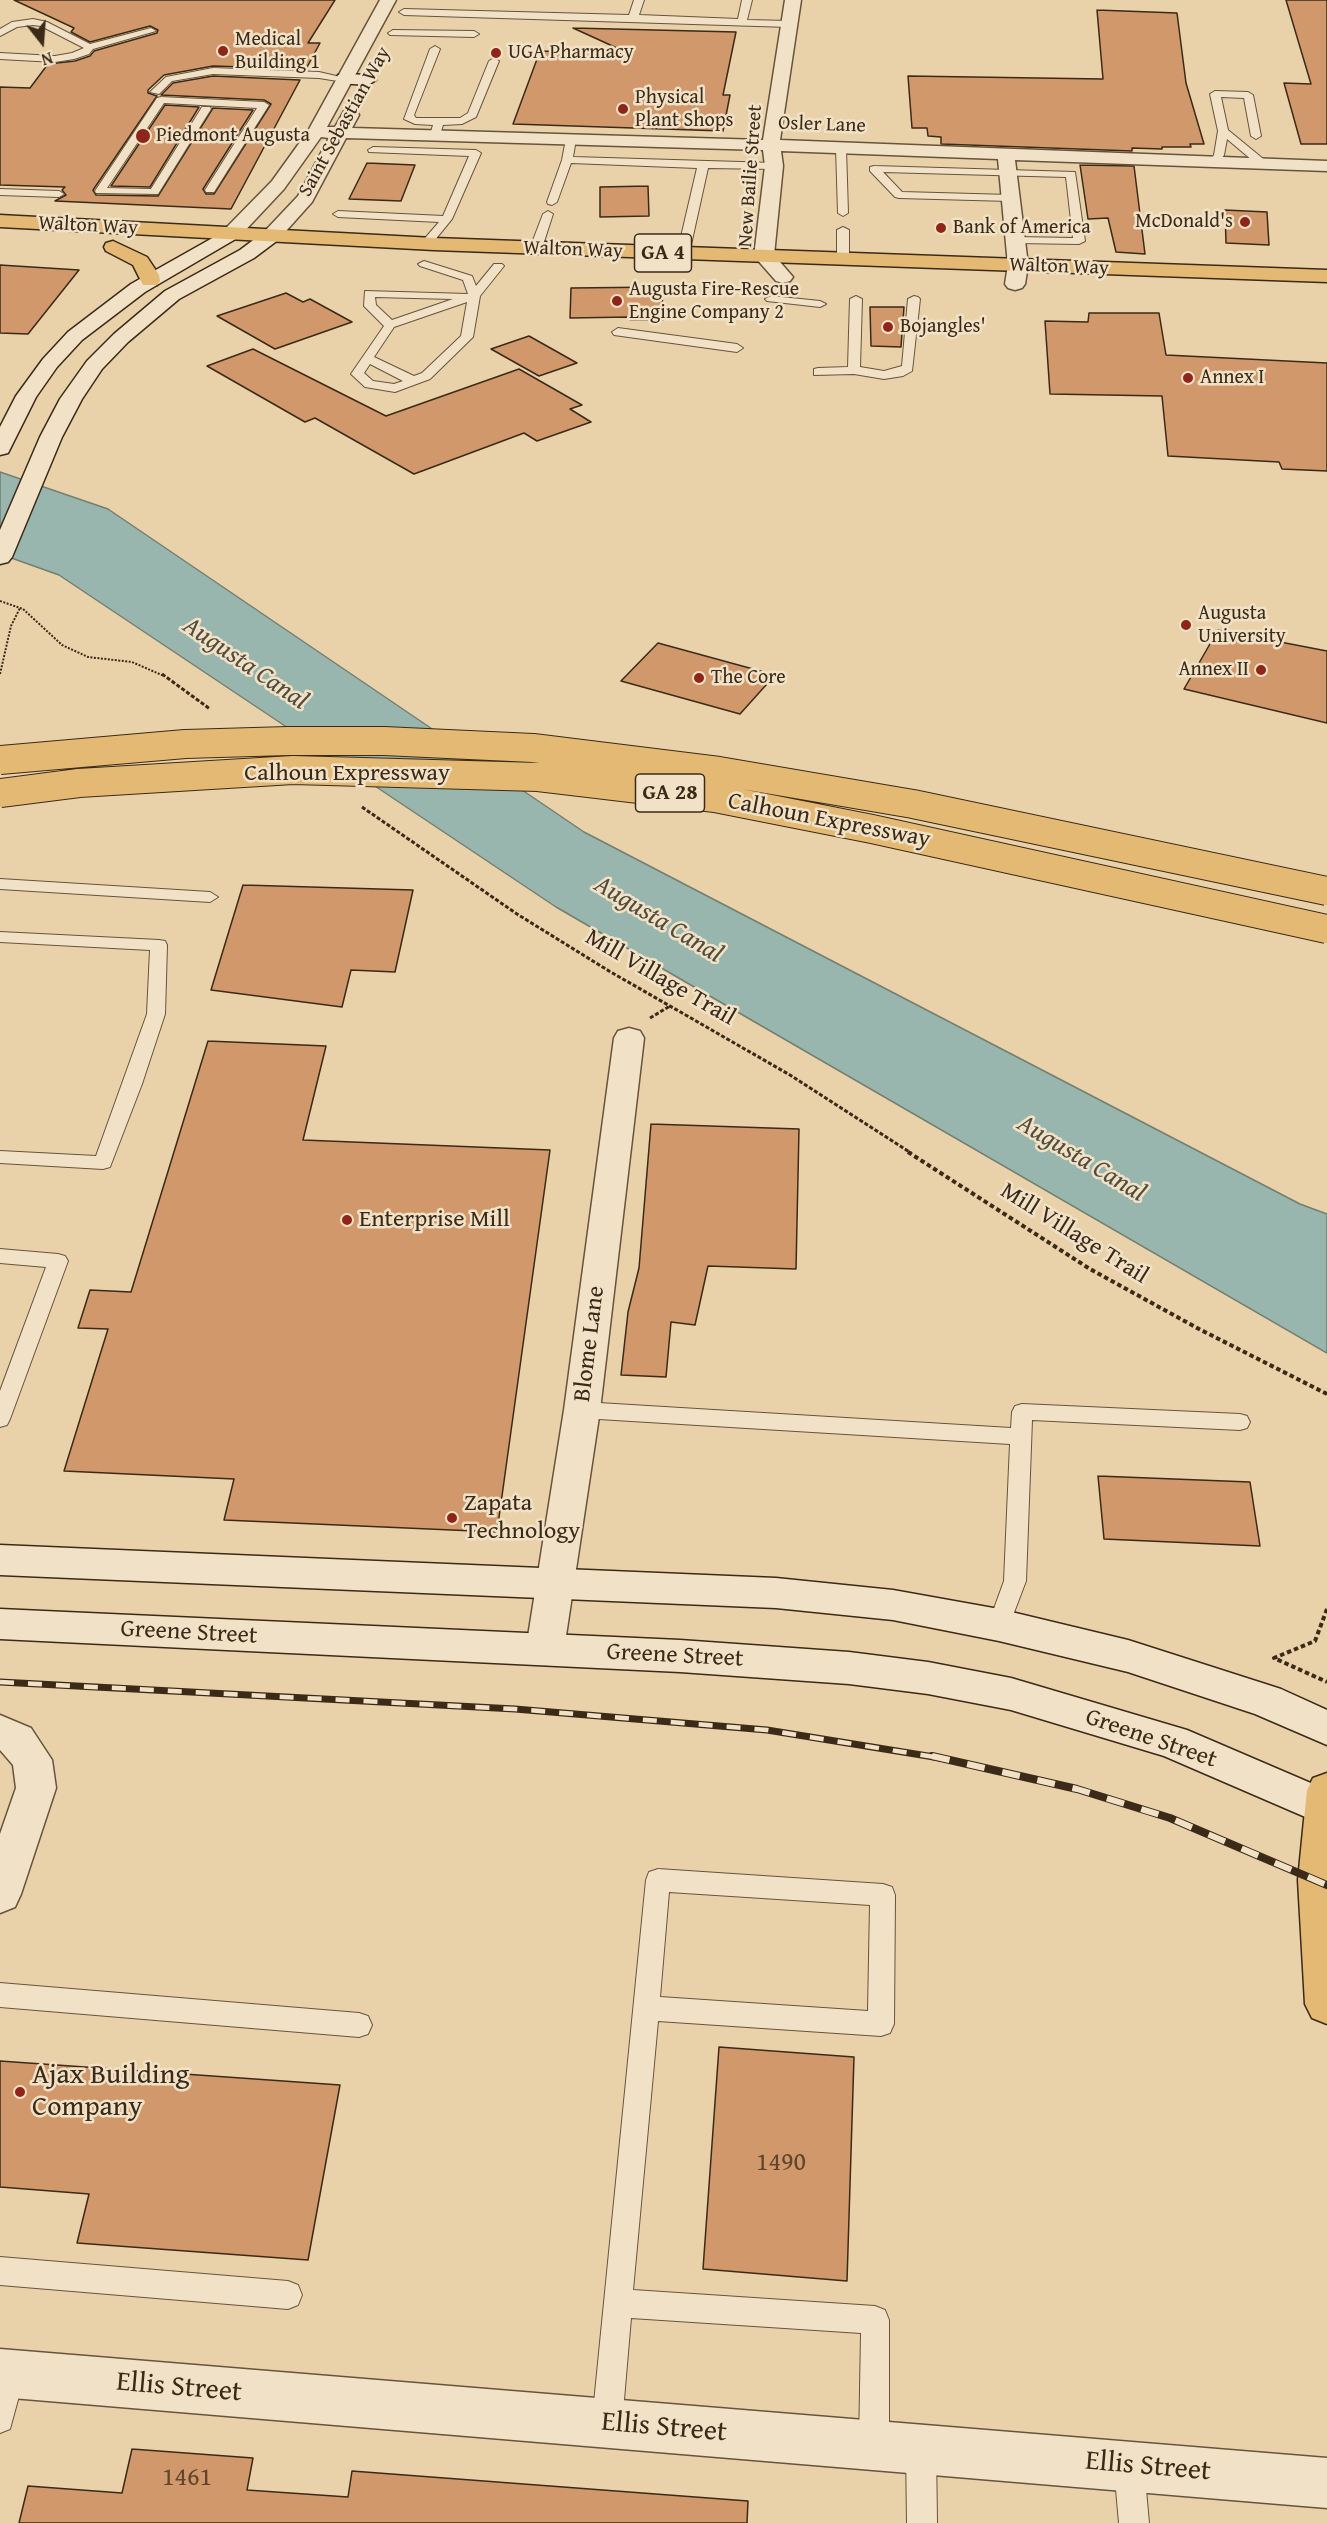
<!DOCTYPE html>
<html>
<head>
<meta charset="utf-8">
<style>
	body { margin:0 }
	#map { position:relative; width:1327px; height:2523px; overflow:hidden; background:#e9d2a9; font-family:"Gentium Book Plus",serif }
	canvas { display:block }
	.north { position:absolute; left:12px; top:12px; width:60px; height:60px; -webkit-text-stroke:4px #f1e2c7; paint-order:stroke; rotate:163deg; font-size:16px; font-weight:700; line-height:24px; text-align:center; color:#3b2a18 }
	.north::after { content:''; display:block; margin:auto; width:21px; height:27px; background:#3b2a18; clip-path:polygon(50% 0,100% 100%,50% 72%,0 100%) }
</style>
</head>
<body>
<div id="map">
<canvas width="1327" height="2523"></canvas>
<div class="north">N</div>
</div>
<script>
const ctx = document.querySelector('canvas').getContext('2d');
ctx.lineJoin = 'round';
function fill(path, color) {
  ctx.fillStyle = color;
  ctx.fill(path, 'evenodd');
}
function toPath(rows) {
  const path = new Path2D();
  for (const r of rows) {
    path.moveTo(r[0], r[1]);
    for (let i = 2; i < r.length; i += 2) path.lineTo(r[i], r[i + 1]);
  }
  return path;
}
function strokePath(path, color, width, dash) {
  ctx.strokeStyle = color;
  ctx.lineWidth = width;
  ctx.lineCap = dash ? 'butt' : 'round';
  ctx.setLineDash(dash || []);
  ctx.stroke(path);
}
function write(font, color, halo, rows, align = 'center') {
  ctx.font = font + ' "Gentium Book Plus",serif';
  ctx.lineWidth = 5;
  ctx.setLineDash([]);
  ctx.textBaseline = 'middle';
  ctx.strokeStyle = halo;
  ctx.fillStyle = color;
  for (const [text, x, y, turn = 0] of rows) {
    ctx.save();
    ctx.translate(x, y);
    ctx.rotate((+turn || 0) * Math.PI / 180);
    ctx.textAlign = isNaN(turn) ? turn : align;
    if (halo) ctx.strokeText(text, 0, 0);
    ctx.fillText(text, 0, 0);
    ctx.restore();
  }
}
const water = toPath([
	[0,472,108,509,584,832,1300,1204,1327,1214,1327,1353,556,907,59,575,0,554,0,472]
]);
const building = toPath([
	[14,0,335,0,308,43,320,43,306,69,213,66,164,75,148,90,148,93,157,96,93,190,96,195,158,196,213,108,253,110,203,189,206,194,214,194,271,104,264,100,161,95,173,83,213,76,300,80,231,209,55,201,66,195,62,190,65,187,0,185,0,87,30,88,48,64,75,61,90,56,94,51,157,33,158,30,150,26,90,42,71,32,74,28,14,0],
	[1286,0,1327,0,1327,144,1301,144,1284,83,1311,84,1286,0],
	[1097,10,1177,13,1186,83,1204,144,1190,144,1191,147,1162,147,1162,149,1132,148,1132,151,941,144,941,137,928,136,927,128,912,128,908,76,1103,79,1097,10],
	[573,28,736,32,723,95,730,95,723,131,513,124,540,51,630,54,573,28],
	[165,105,199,107,150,187,111,186,165,105],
	[367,163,415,165,401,201,349,199,367,163],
	[1080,165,1134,166,1145,254,1116,252,1108,218,1088,219,1080,165],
	[648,186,649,216,600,217,600,187,648,186],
	[1225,210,1267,212,1269,245,1226,243,1225,210],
	[0,265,79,270,28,334,0,333,0,265],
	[662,287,663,320,630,320,630,317,570,318,571,288,662,287],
	[286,293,303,302,310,299,352,322,275,349,217,316,286,293],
	[870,307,904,307,901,347,871,346,870,307],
	[1089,313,1159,313,1166,355,1327,363,1327,471,1282,469,1279,462,1168,456,1162,396,1050,394,1045,321,1088,322,1089,313],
	[529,336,577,363,539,376,491,349,529,336],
	[253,349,386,416,519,369,582,405,570,409,591,422,537,441,524,433,414,474,315,418,305,422,207,366,253,349],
	[1218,630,1327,651,1327,723,1184,689,1218,630],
	[658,643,775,675,740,714,621,681,658,643],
	[243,885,413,890,395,972,351,970,342,1007,211,990,243,885],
	[208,1041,326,1046,303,1140,550,1150,497,1532,224,1520,234,1479,64,1471,108,1329,78,1328,90,1290,131,1292,208,1041],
	[651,1124,799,1129,796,1269,708,1266,695,1325,671,1322,666,1377,621,1375,628,1312,639,1268,651,1124],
	[1098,1476,1250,1482,1260,1546,1104,1539,1098,1476],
	[719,2047,854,2057,847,2281,703,2269,719,2047],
	[0,2061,340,2085,308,2260,77,2243,89,2194,0,2187,0,2061],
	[132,2449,253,2458,247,2490,348,2497,352,2471,748,2501,747,2523,19,2523,28,2486,122,2493,132,2449]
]);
const pathFar2 = toPath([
	[0,601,23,609,62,645,88,657,132,662,164,676],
	[0,674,11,626,20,608]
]);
const pathFar1 = toPath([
	[162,674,210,709],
	[362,807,517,914,609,971,790,1075,911,1153],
	[650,1018,670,1006]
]);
const path = toPath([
	[908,1152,1090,1269,1199,1329,1327,1394],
	[1327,1609,1315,1641,1274,1658,1327,1682]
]);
const lane = toPath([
	[634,0,644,0,639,15,738,19,742,0,752,0,747,20,789,21,794,24,789,27,404,15,399,12,404,9,629,15,634,0],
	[33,19,47,22,90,44,151,28,156,31,93,49,89,54,74,59,55,62,0,59,0,53,55,56,72,53,84,48,41,26,33,25,17,27,0,36,0,29,12,22,33,19],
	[393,30,474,31,479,34,474,37,390,35,388,33,393,30],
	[435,46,440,49,414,115,416,118,460,118,468,113,489,61,494,58,499,61,476,117,462,124,443,125,440,135,435,138,430,135,433,125,415,124,404,119,430,49,435,46],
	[213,68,319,72,349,79,344,82,319,78,213,74,172,81,159,94,150,92,166,77,213,68],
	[1215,91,1248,92,1253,95,1261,136,1256,139,1251,136,1244,98,1221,97,1228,130,1267,162,1267,166,1259,166,1227,139,1224,155,1218,164,1209,162,1214,155,1218,131,1210,94,1215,91],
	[161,97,264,102,269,105,214,192,206,192,205,190,257,108,164,103,107,188,151,189,202,107,210,107,211,109,158,194,96,193,95,191,157,98,161,97],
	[571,136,576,139,573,157,774,163,779,166,774,169,708,168,689,254,683,257,677,254,697,168,571,163,557,202,552,205,548,204,547,202,562,160,566,139,571,136],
	[841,145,846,148,848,213,843,216,838,213,836,148,841,145],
	[373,147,476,150,481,153,452,219,430,246,426,247,420,244,439,222,338,217,333,214,338,211,443,216,469,156,369,152,368,150,373,147],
	[874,166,1075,172,1085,241,1079,244,1015,243,1009,240,1015,237,1073,238,1066,177,883,172,902,192,1010,195,1015,198,1010,201,899,198,895,197,870,171,870,167,874,166],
	[0,189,59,191,64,194,59,197,0,195,0,189],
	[548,211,553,214,542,248,536,251,532,250,530,248,543,214,548,211],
	[843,227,849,230,849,260,843,263,837,260,837,230,843,227],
	[424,261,472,276,476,286,494,264,502,264,504,266,480,296,473,337,430,379,395,392,365,387,351,374,384,326,364,306,365,291,468,294,463,280,420,266,418,264,424,261],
	[375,297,453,299,392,320,376,305,375,297],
	[467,302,461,336,422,373,414,376,374,357,394,327,467,302],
	[370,364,403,381,394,384,373,381,364,373,370,364],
	[771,296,820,301,826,304,820,307,767,301,765,299,771,296],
	[856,296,862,299,860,367,884,371,902,366,908,299,914,296,918,297,920,299,912,371,903,376,884,379,854,374,814,375,814,369,818,368,848,367,850,299,856,296],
	[618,328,737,344,743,348,737,352,614,335,612,332,618,328],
	[0,879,210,892,218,897,210,902,0,889,0,879],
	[0,932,159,940,165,941,167,945,165,1014,142,1084,110,1167,103,1169,0,1163,0,1151,96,1156,147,1014,150,950,0,942,0,932],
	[0,1249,58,1254,65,1256,68,1261,10,1419,7,1425,0,1427,0,1391,46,1267,0,1263,0,1249],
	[582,1402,1011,1428,1012,1412,1015,1406,1022,1404,1240,1414,1247,1416,1250,1422,1247,1428,1240,1430,1032,1420,1026,1581,1007,1631,999,1634,991,1631,988,1625,1004,1581,1010,1444,582,1418,575,1416,572,1410,575,1404,582,1402],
	[658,1869,883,1884,892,1887,895,1895,894,2024,890,2033,881,2036,658,2021,633,2290,875,2306,885,2310,889,2320,889,2446,884,2456,874,2461,864,2456,859,2446,861,2333,631,2318,622,2423,617,2433,607,2438,597,2433,592,2423,646,1880,649,1872,658,1869],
	[669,1892,870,1905,868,2011,660,1997,669,1892],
	[0,1983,359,2013,368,2016,372,2025,368,2034,359,2037,0,2007,0,1983],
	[0,2257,288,2281,298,2285,302,2295,298,2305,288,2309,0,2285,0,2257],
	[11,2360,21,2364,25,2374,10,2429,0,2433,0,2366,11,2360],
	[921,2434,931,2439,936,2449,937,2523,907,2523,906,2449,911,2439,921,2434],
	[1129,2452,1139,2457,1144,2467,1149,2523,1119,2523,1114,2467,1119,2457,1129,2452]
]);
const street = toPath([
	[380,0,396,0,327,127,335,127,344,111,350,110,356,111,359,115,352,128,763,140,785,0,801,0,780,140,1327,161,1327,171,1015,160,1028,265,1025,284,1022,288,1015,290,1008,288,1005,284,1008,265,998,159,781,151,783,166,774,255,793,277,790,281,783,283,776,281,754,256,765,166,763,150,346,138,312,202,278,240,264,240,262,236,264,232,298,196,329,138,321,137,284,189,239,237,225,237,223,233,225,229,272,181,308,131,380,0],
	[629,1028,640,1031,644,1038,600,1410,564,1649,559,1660,545,1665,531,1660,526,1649,564,1410,614,1038,618,1031,629,1028],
	[0,1715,31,1728,52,1760,56,1788,21,1894,15,1907,0,1913,0,1834,16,1788,13,1765,0,1750,0,1715],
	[0,2349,1327,2458,1327,2508,0,2397,0,2349]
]);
const secondary = toPath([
	[344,74,368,75,376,80,368,85,338,83,336,79,338,75,344,74],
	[232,227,239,229,241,233,239,237,145,292,82,340,57,367,36,397,8,453,0,455,0,427,16,396,43,359,68,332,131,284,232,227],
	[271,230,278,232,280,236,278,240,254,258,179,299,128,342,102,369,82,399,62,437,12,557,8,562,0,564,0,530,40,437,60,399,87,361,114,334,165,291,240,250,264,232,271,230],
	[0,1545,776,1578,893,1590,999,1609,1128,1640,1281,1689,1327,1710,1327,1745,1255,1714,1128,1672,999,1641,893,1620,776,1608,0,1575,0,1545],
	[0,1609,680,1640,849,1652,928,1662,1011,1678,1187,1730,1327,1790,1327,1824,1310,1819,1164,1756,1011,1710,928,1694,849,1684,680,1672,0,1639,0,1609]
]);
const primary = toPath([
	[0,215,434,238,1327,270,1327,282,434,250,0,227,0,215],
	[113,241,147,257,159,275,160,281,157,285,143,285,133,265,106,251,104,247,106,243,113,241],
	[1327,1773,1327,2024,1312,2018,1305,2004,1298,1880,1307,1790,1313,1778,1327,1773]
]);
const railFar1 = toPath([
	[0,1682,515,1709,767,1730,940,1758]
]);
const rail = toPath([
	[932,1756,1077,1789,1170,1818,1327,1885]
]);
const highwayBridge = toPath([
	[0,760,185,744,288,741,384,741,533,748,719,771,913,804,1327,891],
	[0,793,79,783,293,770,538,777,715,798,872,829,1327,929]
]);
const markers = [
	[223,51,6,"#8f2418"],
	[496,53,6,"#8f2418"],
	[623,109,6,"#8f2418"],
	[143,136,8,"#8f2418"],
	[1245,222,6,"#8f2418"],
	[941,228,6,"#8f2418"],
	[617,301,6,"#8f2418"],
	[888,327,6,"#8f2418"],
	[1188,378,6,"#8f2418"],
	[1186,625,6,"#8f2418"],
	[1261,670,6,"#8f2418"],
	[699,678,6,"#8f2418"],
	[347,1220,6,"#8f2418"],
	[452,1518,6,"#8f2418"],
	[20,2092,6,"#8f2418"]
];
const farPoinames = [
	["Medical",235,40],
	["Building 1",235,63],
	["UGA Pharmacy",508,53],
	["Physical",635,98],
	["Plant Shops",635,121],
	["Piedmont Augusta",156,136],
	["McDonald's",1233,222,"right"],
	["Bank of America",953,228],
	["Augusta Fire-Rescue",629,290],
	["Engine Company 2",629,313],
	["Bojangles'",900,327],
	["Annex I",1200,378],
	["Augusta",1198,614],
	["University",1198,637],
	["Annex II",1249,670,"right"],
	["The Core",711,678]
];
const farStreetnames = [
	["Saint Sebastian Way",345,122,-61],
	["Osler Lane",822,125,2],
	["New Bailie Street",751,176,-86],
	["Walton Way",88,226,3],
	["Walton Way",573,250,2],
	["Walton Way",1059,267,2]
];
const shields = [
	[663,253,57],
	[670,793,69]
];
const shieldNames = [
	["GA 4",663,253],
	["GA 28",670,793]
];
const streetNames = [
	["Calhoun Expressway",347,774],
	["Calhoun Expressway",829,821,11],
	["Mill Village Trail",660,978,30],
	["Mill Village Trail",1074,1234,32],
	["Blome Lane",590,1344,-83],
	["Greene Street",189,1633,3],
	["Greene Street",675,1656,3],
	["Greene Street",1151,1739,19]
];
const poiNames = [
	["Enterprise Mill",359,1220],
	["Zapata",464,1504],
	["Technology",464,1532]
];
const waterNames = [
	["Augusta Canal",245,664,34],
	["Augusta Canal",658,920,31],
	["Augusta Canal",1081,1159,31]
];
const nearNumbernames = [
	["1490",781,2163],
	["1461",187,2478]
];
const nearPoinames = [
	["Ajax Building",32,2076],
	["Company",32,2108]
];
const nearStreetnames = [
	["Ellis Street",179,2388,5],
	["Ellis Street",664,2428,5],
	["Ellis Street",1148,2467,5]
];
fill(water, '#98b6ad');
strokePath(water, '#737e71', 1.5);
fill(building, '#d0986b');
strokePath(building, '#3b2a18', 1.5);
strokePath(lane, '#66543c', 2);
strokePath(street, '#66543c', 3);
strokePath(secondary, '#3b2a18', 3);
strokePath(primary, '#3b2a18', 3);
strokePath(pathFar2, '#3b2a18', 2, [2, 1.5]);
strokePath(pathFar1, '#3b2a18', 3, [4, 2]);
strokePath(path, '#3b2a18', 4, [4.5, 3]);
fill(lane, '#f1e2c7');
fill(street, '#f1e2c7');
fill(secondary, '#f1e2c7');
fill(primary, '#e4b974');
strokePath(railFar1, '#3b2a18', 7);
strokePath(rail, '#3b2a18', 8);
strokePath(railFar1, '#f1e2c7', 4.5, [14]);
strokePath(rail, '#f1e2c7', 6, [18]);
strokePath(highwayBridge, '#3b2a18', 30, []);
strokePath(highwayBridge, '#e4b974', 28);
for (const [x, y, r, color] of markers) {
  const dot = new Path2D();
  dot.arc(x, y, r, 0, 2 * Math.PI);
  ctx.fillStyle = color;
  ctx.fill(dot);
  strokePath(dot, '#f1e2c7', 2);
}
write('20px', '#3b2a18', '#f1e2c7', farPoinames, 'left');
write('20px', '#3b2a18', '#f1e2c7', farStreetnames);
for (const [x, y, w] of shields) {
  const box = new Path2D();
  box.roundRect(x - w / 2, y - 19, w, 38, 4.5);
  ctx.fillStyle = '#f1e2c7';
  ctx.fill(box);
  strokePath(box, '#3b2a18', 1.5);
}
write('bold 22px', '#3b2a18', null, shieldNames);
write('24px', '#3b2a18', '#f1e2c7', streetNames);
write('24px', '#3b2a18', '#f1e2c7', poiNames, 'left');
write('italic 26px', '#524d3d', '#f1e2c7', waterNames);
write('26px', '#60462d', null, nearNumbernames);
write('28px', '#3b2a18', '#f1e2c7', nearPoinames, 'left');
write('28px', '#3b2a18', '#f1e2c7', nearStreetnames);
</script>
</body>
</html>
